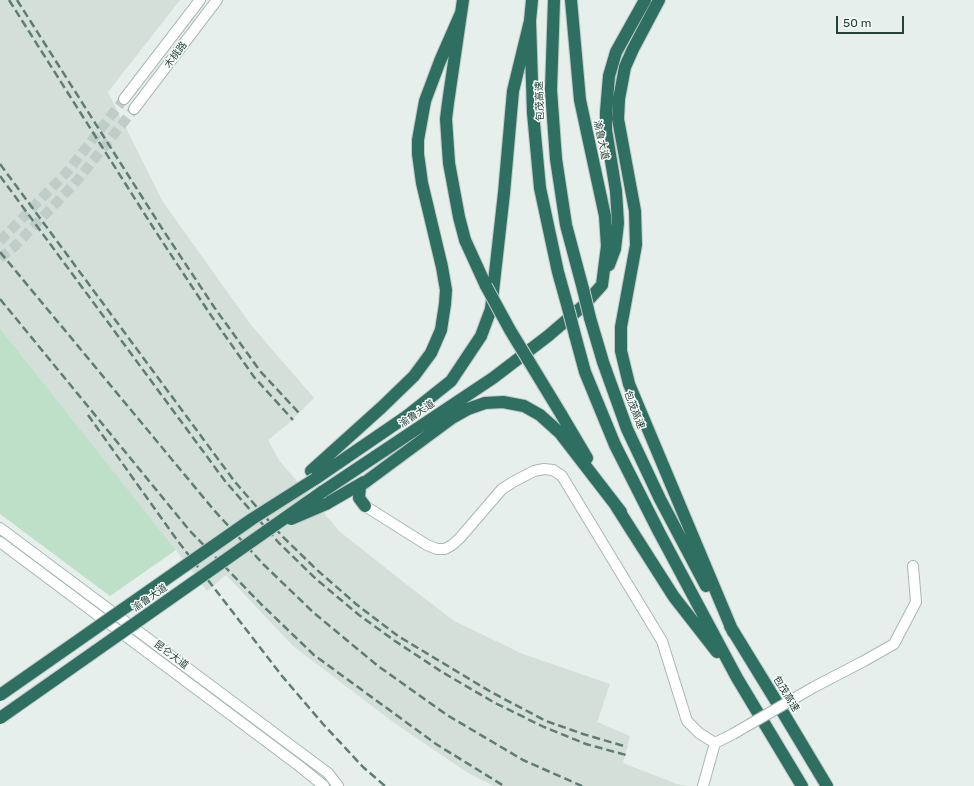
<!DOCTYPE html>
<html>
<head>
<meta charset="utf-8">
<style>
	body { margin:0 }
	#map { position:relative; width:974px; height:786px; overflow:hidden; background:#e6efeb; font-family:Rubik,sans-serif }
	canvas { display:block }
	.scale { position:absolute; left:836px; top:16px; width:68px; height:18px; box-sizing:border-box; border:2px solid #24423a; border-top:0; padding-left:5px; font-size:12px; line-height:14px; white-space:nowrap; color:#24423a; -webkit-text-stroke:3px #f7fbf9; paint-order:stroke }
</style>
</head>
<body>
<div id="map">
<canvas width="974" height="786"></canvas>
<div class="scale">50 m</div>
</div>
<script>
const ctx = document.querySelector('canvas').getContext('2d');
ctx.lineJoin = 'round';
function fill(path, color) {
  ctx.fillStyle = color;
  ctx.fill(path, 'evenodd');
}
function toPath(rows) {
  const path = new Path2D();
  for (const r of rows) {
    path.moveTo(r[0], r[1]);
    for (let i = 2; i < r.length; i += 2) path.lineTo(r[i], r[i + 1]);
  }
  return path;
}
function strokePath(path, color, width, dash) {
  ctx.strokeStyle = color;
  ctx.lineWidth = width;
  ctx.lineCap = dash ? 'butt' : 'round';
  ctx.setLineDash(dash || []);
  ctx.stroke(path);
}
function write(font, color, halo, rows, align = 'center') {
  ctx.font = font + ' Rubik,"Noto Sans SC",sans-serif';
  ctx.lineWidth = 3;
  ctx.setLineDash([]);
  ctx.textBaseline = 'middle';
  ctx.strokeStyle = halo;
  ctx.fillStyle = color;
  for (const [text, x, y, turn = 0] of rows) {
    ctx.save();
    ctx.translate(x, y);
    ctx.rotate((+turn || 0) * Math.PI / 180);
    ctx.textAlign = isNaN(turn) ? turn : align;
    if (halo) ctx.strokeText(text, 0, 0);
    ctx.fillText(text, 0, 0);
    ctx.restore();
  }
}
const built = toPath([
	[0,0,180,0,108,92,163,202,251,325,314,398,288,424,268,440,279,460,339,531,406,584,454,621,523,654,610,684,597,722,630,736,623,763,677,784,687,786,494,786,468,773,393,722,293,646,226,575,207,591,176,550,0,328]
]);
const green = toPath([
	[0,328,176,550,110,596,0,514]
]);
const minorTunnel = toPath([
	[0,241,68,171,124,99],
	[0,258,14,247,76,182,134,109]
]);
const minor = toPath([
	[124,99,200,0],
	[134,109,217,0],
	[365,506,427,545,437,549,445,549,452,545,459,539,502,489,513,482,534,471,544,469,553,470,562,476,662,641,687,721,699,733,715,743],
	[0,528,301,753,328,773,338,786],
	[0,542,298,765,324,786],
	[814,687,864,661,894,644,916,602,913,566],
	[703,786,715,743,733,734]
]);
const highway = toPath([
	[463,0,448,103,446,119,449,163,459,217,465,240,486,286],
	[532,0,530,21,533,113,540,188,558,272,568,308],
	[554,0,551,90,556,159,566,225,583,289],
	[659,0,633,49,625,67,619,99,618,119,635,211,636,245,621,327,621,351,629,384,733,632],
	[609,265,615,249,618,223,616,191,606,130,606,112,609,76,616,52,645,0],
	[590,318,603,362,627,429,660,499,706,586],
	[575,335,585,372,615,445,659,532,737,678,802,786],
	[561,414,587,458],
	[311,471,382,407,414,376,431,353,441,330,445,304,446,290,442,267,422,183,418,154,418,140,425,101,440,61,461,13],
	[315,479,407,416,451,381,481,336,491,309,504,193,513,91,530,21],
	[322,492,493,378,548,336,583,306,602,285,607,246,605,216,580,100,571,0],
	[326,504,364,482],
	[365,506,359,498,360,486,452,418,468,409,485,403,503,402,524,406,540,415,560,433,621,512],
	[616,506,674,597,717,652],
	[730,626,776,701,827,786]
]);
const rail = toPath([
	[9,0,156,232,210,314,254,377,293,420],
	[17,0,163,230,214,307,260,371,299,413],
	[0,164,235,482,282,536,316,569,356,604,398,636,491,692,546,721,583,734,627,747],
	[0,176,225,481,279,543,316,579,359,615,395,641,442,672,495,703,544,727,586,744,626,755],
	[0,252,213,509,263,564,314,613,378,666,447,715,523,760,582,786],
	[0,299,190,531,261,604,314,655,436,744,504,786],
	[88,415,177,540,282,676,323,724,363,767,385,786]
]);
const minorBridge = toPath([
	[733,734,814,687]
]);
const highwayBridge = toPath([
	[486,286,510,330,561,414],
	[583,289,590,318],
	[568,308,575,335],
	[291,519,326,504],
	[0,695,252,519,315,479],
	[0,718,322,492]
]);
const streetNames = [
	["木桃路",176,55,-53],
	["包茂高速",540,101,-92],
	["渝鲁大道",601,140,78],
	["包茂高速",634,410,69],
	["渝鲁大道",417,414,-34],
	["渝鲁大道",150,598,-35],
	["昆仑大道",171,655,37],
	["包茂高速",786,694,58]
];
fill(built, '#d4dfda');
fill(green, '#bfe0c8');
strokePath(minorTunnel, '#bfccc8', 10, [10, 5]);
strokePath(minor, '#a8b8b2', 12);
strokePath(highway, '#c2cac8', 14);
strokePath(minor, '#fff', 10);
strokePath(highway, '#2f6f62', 12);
strokePath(rail, '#5f7d75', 2.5, [8, 4]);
strokePath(minorBridge, '#a8b8b2', 12, []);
strokePath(highwayBridge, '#c2cac8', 14, []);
strokePath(minorBridge, '#fff', 10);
strokePath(highwayBridge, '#2f6f62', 12);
write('10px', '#24423a', '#f7fbf9', streetNames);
</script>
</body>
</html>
